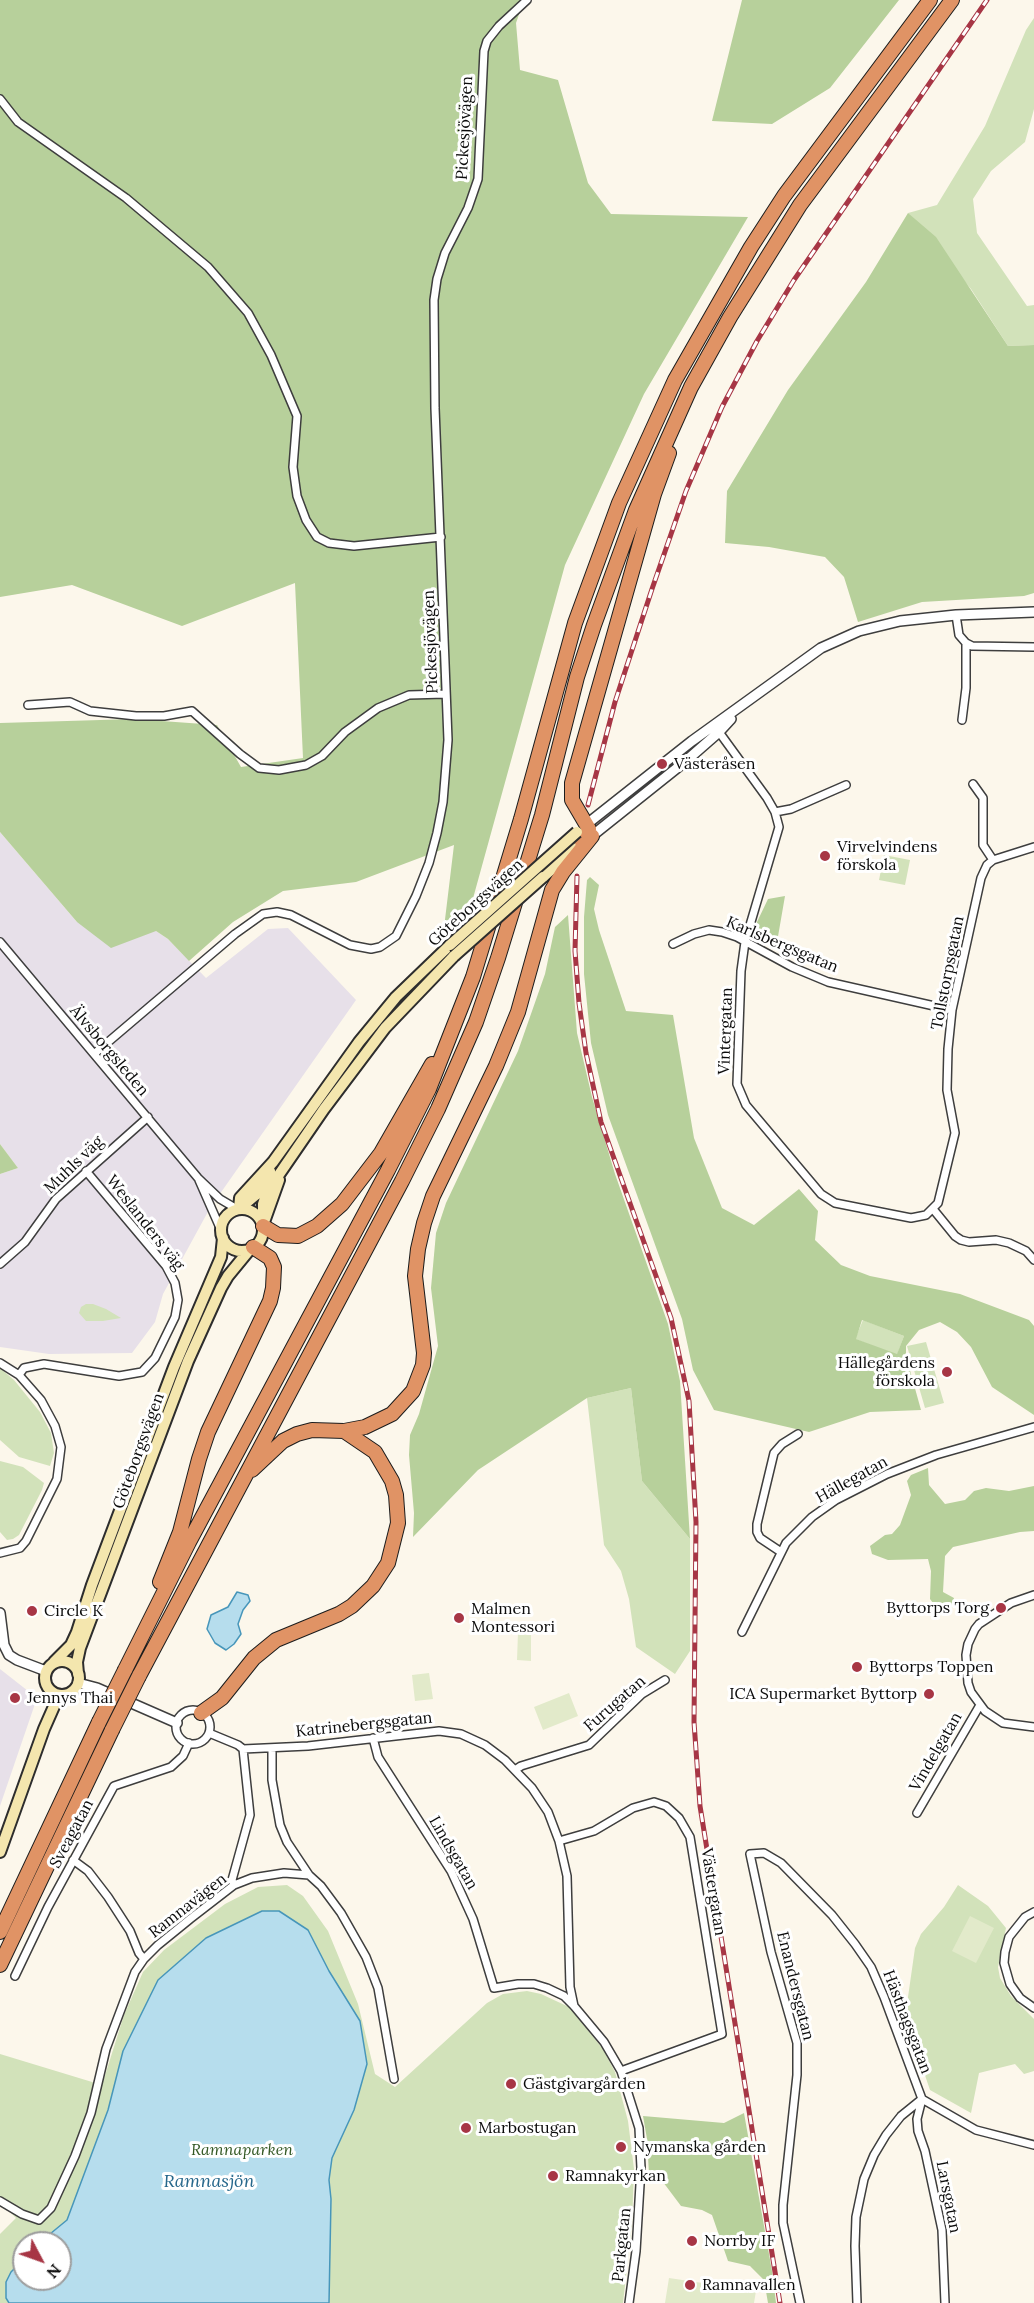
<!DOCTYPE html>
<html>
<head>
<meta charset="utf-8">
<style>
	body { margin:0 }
	#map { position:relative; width:1034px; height:2303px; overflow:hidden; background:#fcf7eb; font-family:Lora,serif }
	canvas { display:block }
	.north { position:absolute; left:12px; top:2231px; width:60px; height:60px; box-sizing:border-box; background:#fff; border:2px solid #9d9d9d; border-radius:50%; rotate:131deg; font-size:16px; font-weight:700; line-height:24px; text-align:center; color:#0b0b0b }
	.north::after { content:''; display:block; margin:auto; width:21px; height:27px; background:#a73645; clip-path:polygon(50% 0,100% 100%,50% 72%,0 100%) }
</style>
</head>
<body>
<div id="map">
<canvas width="1034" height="2303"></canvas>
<div class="north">N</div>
</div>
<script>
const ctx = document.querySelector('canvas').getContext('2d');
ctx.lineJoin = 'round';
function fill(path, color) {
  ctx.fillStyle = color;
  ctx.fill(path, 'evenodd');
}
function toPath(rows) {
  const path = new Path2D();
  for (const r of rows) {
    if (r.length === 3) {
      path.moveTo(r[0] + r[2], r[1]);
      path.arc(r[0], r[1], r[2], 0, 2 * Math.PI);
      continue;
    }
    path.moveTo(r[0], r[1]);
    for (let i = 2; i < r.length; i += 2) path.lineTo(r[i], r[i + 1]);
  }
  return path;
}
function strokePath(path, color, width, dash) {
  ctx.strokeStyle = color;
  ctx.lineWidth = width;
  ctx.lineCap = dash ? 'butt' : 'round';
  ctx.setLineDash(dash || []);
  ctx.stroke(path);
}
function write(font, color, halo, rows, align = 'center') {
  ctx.font = font + ' Lora,serif';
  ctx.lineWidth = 6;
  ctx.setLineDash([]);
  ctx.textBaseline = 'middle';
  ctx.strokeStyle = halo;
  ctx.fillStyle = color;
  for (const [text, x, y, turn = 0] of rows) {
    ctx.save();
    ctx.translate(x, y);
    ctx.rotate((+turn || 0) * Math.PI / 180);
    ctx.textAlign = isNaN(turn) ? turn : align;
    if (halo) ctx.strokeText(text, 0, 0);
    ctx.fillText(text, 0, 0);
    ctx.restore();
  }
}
const industrial = toPath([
	[0,832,77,922,156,931,168,939,206,978,268,929,288,928,356,1000,210,1208,163,1294,155,1322,132,1353,49,1354,0,1347,0,1174,18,1168,0,1144],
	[0,1669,37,1698,0,1806]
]);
const green = toPath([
	[1034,18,1034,109,1025,142,991,171,973,199,977,233,1027,306,1034,305,1034,345,1008,346,971,289,908,213,937,205,985,126,1026,30],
	[884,855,910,860,905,885,879,880],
	[86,1304,93,1304,106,1309,121,1318,103,1321,86,1321,79,1313,81,1307],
	[863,1320,904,1336,897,1355,855,1339],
	[926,1342,944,1403,925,1408,907,1346],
	[0,1368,14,1380,40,1412,51,1433,54,1453,50,1466,19,1457,0,1440],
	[631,1388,642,1481,690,1539,690,1651,675,1674,636,1647,629,1599,621,1571,604,1545,587,1398],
	[0,1461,23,1467,44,1483,42,1490,19,1535,13,1539,7,1540,0,1532],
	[287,1885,303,1896,328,1931,358,2004,375,2074,395,2087,487,2003,503,1994,527,1991,541,1994,569,2007,603,2049,615,2072,628,2121,634,2169,632,2224,623,2303,0,2303,0,2234,16,2218,0,2202,0,2054,102,2085,124,2015,143,1972,164,1950,225,1904,258,1887],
	[24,2243,60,2243,60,2279,24,2279],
	[958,1885,988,1906,1006,1928,998,1967,1000,1978,1011,1996,1034,2019,1034,2071,1024,2074,1015,2064,979,2073,971,2113,930,2090,912,2037,907,2004,915,1948,921,1934,944,1907]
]);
const forest = toPath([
	[0,0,524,0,516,23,520,70,558,80,588,183,611,214,748,217,644,394,565,565,472,902,443,936,454,845,356,882,283,891,233,922,189,961,168,939,156,931,111,948,77,922,0,832,0,723,134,719,217,725,241,767,303,758,295,583,182,626,72,585,0,597],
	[742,0,899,0,830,88,772,124,712,121],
	[908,213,936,237,1008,346,1034,345,1034,593,1024,596,922,602,858,622,844,577,825,557,769,547,725,543,727,491,788,390,866,282],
	[590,877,599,885,594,909,599,930,626,1011,673,1015,694,1138,722,1208,754,1225,799,1189,818,1211,815,1240,841,1265,870,1276,960,1294,1029,1320,1034,1326,1034,1415,992,1387,971,1347,957,1332,940,1322,919,1330,906,1346,906,1356,921,1410,870,1412,809,1432,714,1410,693,1370,682,1319,608,1115,591,1043,584,974,584,917,587,880],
	[862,1320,904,1336,897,1354,856,1339],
	[785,896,776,948,770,948,756,932,757,922,768,899],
	[568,915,577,1033,592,1097,615,1174,668,1324,680,1381,690,1539,642,1481,631,1388,587,1398,478,1470,413,1537,414,1513,409,1455,410,1435,419,1414,438,1346,431,1288,436,1233,446,1203,518,1051,545,974,555,927],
	[0,1144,18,1168,0,1174],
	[928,1468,929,1485,945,1504,965,1500,974,1491,986,1488,1009,1491,1034,1486,1034,1531,1020,1532,953,1547,945,1556,943,1592,954,1598,952,1608,933,1603,930,1599,931,1571,928,1559,888,1560,872,1554,870,1546,885,1535,892,1534,900,1525,911,1495,907,1481,911,1475],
	[744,2113,772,2271,776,2303,768,2303,764,2280,750,2266,728,2261,712,2215,702,2210,681,2206,663,2182,649,2174,647,2139,643,2116,724,2123]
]);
const pitch = toPath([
	[518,1633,531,1633,531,1661,517,1660],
	[429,1673,433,1699,415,1701,412,1675],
	[569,1693,578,1716,543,1730,534,1707],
	[970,1916,994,1928,976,1963,952,1951],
	[669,2278,756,2291,754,2303,665,2303]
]);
const water = toPath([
	[237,1592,248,1595,250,1601,243,1610,238,1624,241,1634,234,1644,226,1650,215,1643,207,1629,211,1615,228,1607,237,1592],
	[262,1911,279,1911,308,1930,329,1971,360,2021,367,2064,354,2110,332,2158,329,2180,331,2199,329,2303,9,2303,6,2298,6,2282,11,2272,24,2259,24,2279,60,2279,60,2243,39,2243,67,2220,108,2110,123,2051,158,1980,206,1938,262,1911]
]);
const minor = toPath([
	[0,99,18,122,126,198,208,267,248,313,271,355,297,416,293,467,297,496,306,520,317,537,329,543,354,546,441,537],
	[956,615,959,635,966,643,966,688,962,720],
	[966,643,972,646,1034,647],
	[28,705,70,702,90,711,136,716,164,716,192,711,240,754,259,768,279,770,306,765,322,756,345,732,378,708,409,695,445,694],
	[719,732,767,798,775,812,779,827,745,942,741,971,737,1084,746,1105,821,1194,835,1203,911,1218,926,1215,938,1203,955,1133,947,1090,948,1049,952,1010,981,878,987,865,993,860,1034,847],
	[973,784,983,798,983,845,993,860],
	[775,812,791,809,846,785],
	[0,942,198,1178,220,1199,237,1209],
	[673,944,694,934,709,930,722,932,737,937,792,967,828,982,952,1010],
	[94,1054,235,934,263,914,277,912,291,915,350,945,371,949,380,947,396,936,416,896,429,863,437,833,443,802,448,740,435,408,434,300,437,279,445,253,468,208,478,179,484,51,487,41,499,26,527,0],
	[199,1180,221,1230],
	[933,1209,955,1236,961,1240,969,1242,996,1240,1009,1243,1026,1251,1034,1260],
	[0,1264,25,1242,56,1199,148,1117],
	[0,1363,19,1375,41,1400,55,1426,61,1447,57,1479,26,1541,20,1548,0,1553],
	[19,1375,24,1368,44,1364,119,1376,142,1372,155,1358,175,1317,178,1300,175,1283,166,1266,86,1171],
	[781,1552,760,1538,757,1532,757,1524,774,1453,782,1444,798,1434],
	[1034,1595,1011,1603,979,1624,975,1629,968,1644,966,1655,968,1683,971,1692,985,1711,1003,1723,1034,1727],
	[742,1632,786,1543,812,1517,836,1500,887,1474,936,1455,1034,1427],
	[193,1727,17],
	[209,1733,238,1745,243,1749,308,1746,439,1731,461,1734,485,1745,505,1760,532,1788,548,1812,559,1841,567,1876,570,1987,574,2006],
	[373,1738,378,1757,451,1871,473,1919,494,1988,518,1984,534,1984,547,1988,564,1996,574,2006,604,2042,621,2071,639,2128,641,2168,636,2251,629,2303],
	[272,1748,272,1780,280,1825,287,1842,309,1875],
	[515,1770,521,1766,589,1745,642,1694,665,1680],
	[917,1813,980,1705],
	[559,1841,594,1831,633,1808,654,1802,666,1806,679,1818,690,1837,722,2034,621,2071],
	[73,1860,88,1871,108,1897,130,1931,139,1953,144,1959],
	[234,1885,232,1880,250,1815,243,1749],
	[1034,1912,1025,1917,1009,1937,1005,1952,1004,1963,1010,1984,1020,1998,1034,2008],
	[15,1976,48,1907,114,1786,171,1767,183,1756,189,1743],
	[922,2099,917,2119,918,2131,925,2151,942,2230,945,2303],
	[0,2201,22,2214,39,2220,51,2208,75,2156,91,2113,106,2049,135,1972,144,1959,158,1945,190,1919,234,1885,252,1878,284,1873,309,1875,321,1886,341,1913,366,1957,378,1988,394,2079],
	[800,2303,783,2223,783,2205,797,2075,797,2043,771,1952,750,1854,764,1853,781,1863,832,1915,855,1944,871,1967,884,1997,922,2099,976,2130,1034,2145],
	[857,2303,855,2246,856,2217,864,2179,874,2155,886,2135,901,2116,922,2099]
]);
const tertiary = toPath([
	[587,824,692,741,821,648,859,631,900,621,956,615,1034,612],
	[588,839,687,760,719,732,731,719],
	[0,1613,4,1645,9,1655,17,1660,46,1671],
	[78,1683,97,1688,177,1723]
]);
const secondary = toPath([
	[543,877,576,848],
	[242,1230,21],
	[239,1209,240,1198,273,1162,359,1042,396,997,450,945],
	[239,1209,257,1194,270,1171],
	[264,1222,279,1180],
	[263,1223,263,1204,267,1192,324,1109,385,1028,454,956],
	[62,1678,17],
	[54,1662,71,1645,77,1632,92,1585,174,1367,221,1257,223,1238],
	[78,1674,77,1662,80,1648,188,1361,221,1288,228,1276,251,1248],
	[0,1852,44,1729,59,1695]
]);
const motorway = toPath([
	[582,842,589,829,572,800,572,783,654,494,669,453],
	[263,1226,278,1235,298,1236,317,1226,342,1204,381,1153,432,1064],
	[252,1470,283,1441,297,1434,312,1430,344,1431,365,1427,392,1414,413,1391,423,1365,424,1353,415,1276,418,1249,424,1223,433,1196,496,1066,518,1012,552,890,563,872,592,836],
	[160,1582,180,1532,199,1459,208,1432,270,1301,273,1288,274,1267,270,1258,253,1247],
	[125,1670,189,1542,388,1170,429,1089,473,977,521,819,575,623,619,503,675,380,751,247,784,196,930,0],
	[139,1676,402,1181,438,1109,476,1022,498,958,542,815,577,677,594,625,636,510,691,387,730,317,800,205,952,0],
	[201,1713,222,1698,254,1658,276,1640,339,1614,352,1606,373,1586,388,1563,398,1523,396,1495,392,1481,375,1452,344,1431],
	[0,1932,99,1722],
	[0,1965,112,1730]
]);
const rail = toPath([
	[588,805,615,702,652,589,686,491,722,407,757,341,794,280,987,0],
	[577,876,575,951,579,1003,586,1053,601,1122,671,1318,689,1401,696,1522,694,1722,700,1806,780,2303]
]);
const secondaryBridge = toPath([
	[450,945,577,832],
	[454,956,543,877]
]);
const motorwayBridge = toPath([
	[99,1722,125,1670],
	[112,1730,139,1676]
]);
const markers = [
	[662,764,6,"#a73645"],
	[825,856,6,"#a73645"],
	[947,1372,6,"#a73645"],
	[1001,1608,6,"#a73645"],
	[32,1611,6,"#a73645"],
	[459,1618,6,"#a73645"],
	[857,1667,6,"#a73645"],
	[929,1694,6,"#a73645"],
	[15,1698,6,"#a73645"],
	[511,2084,6,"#a73645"],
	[466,2128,6,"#a73645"],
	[621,2147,6,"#a73645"],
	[553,2176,6,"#a73645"],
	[692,2241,6,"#a73645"],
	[690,2285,6,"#a73645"]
];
const streetNames = [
	["Pickesjövägen",465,128,-87],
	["Pickesjövägen",431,642,-92],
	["Göteborgsvägen",476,903,-42],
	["Karlsbergsgatan",782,945,23],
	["Tollstorpsgatan",948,973,-79],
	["Vintergatan",726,1031,-88],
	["Älvsborgsleden",109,1051,50],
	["Muhls väg",74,1165,-44],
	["Weslanders väg",145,1223,52],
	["Göteborgsvägen",139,1451,-70],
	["Hällegatan",852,1480,-29],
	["Furugatan",615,1704,-41],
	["Katrinebergsgatan",364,1725,-6],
	["Vindelgatan",936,1752,-60],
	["Sveagatan",72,1834,-62],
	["Lindsgatan",453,1853,60],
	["Västergatan",713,1892,81],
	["Ramnavägen",188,1906,-38],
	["Enandersgatan",795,1986,76],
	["Hästhagsgatan",907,2022,69],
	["Larsgatan",948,2197,79],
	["Parkgatan",622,2245,-84]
];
const poiNames = [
	["Västeråsen",674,764],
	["Virvelvindens",837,847],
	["förskola",837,865],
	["Hällegårdens",935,1363,"right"],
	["förskola",935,1381,"right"],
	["Byttorps Torg",989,1608,"right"],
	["Malmen",471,1609],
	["Montessori",471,1627],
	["Circle K",44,1611],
	["Byttorps Toppen",869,1667],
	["ICA Supermarket Byttorp",917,1694,"right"],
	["Jennys Thai",27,1698],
	["Gästgivargården",523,2084],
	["Marbostugan",478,2128],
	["Nymanska gården",633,2147],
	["Ramnakyrkan",565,2176],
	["Norrby IF",704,2241],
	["Ramnavallen",702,2285]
];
const parkNames = [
	["Ramnaparken",242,2150]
];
const waterNames = [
	["Ramnasjön",209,2182]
];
fill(industrial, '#e7e0e9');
fill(green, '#d2e2ba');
fill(forest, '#b7d09b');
fill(pitch, '#e2eaca');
fill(water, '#b6dded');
strokePath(water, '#4796ba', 1.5);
strokePath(minor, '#3e3e3e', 10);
strokePath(tertiary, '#3e3e3e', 12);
strokePath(secondary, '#2d2d2d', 14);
strokePath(motorway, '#1c1c1c', 16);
strokePath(minor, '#fff', 7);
strokePath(tertiary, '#fff', 9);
strokePath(secondary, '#f4e6ae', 10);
strokePath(motorway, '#e09365', 14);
strokePath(rail, '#a73645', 5);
strokePath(rail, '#fff', 3, [9]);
strokePath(secondaryBridge, '#2d2d2d', 14, []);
strokePath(motorwayBridge, '#1c1c1c', 16, []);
strokePath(secondaryBridge, '#f4e6ae', 10);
strokePath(motorwayBridge, '#e09365', 14);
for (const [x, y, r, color] of markers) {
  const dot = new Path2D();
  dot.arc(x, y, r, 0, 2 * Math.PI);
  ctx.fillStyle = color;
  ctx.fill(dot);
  strokePath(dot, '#fff', 2);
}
write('16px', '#0b0b0b', '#fff', streetNames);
write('16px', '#0b0b0b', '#fff', poiNames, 'left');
write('italic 16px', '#345925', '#fff', parkNames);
write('italic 18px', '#26678b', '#fff', waterNames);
</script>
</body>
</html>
